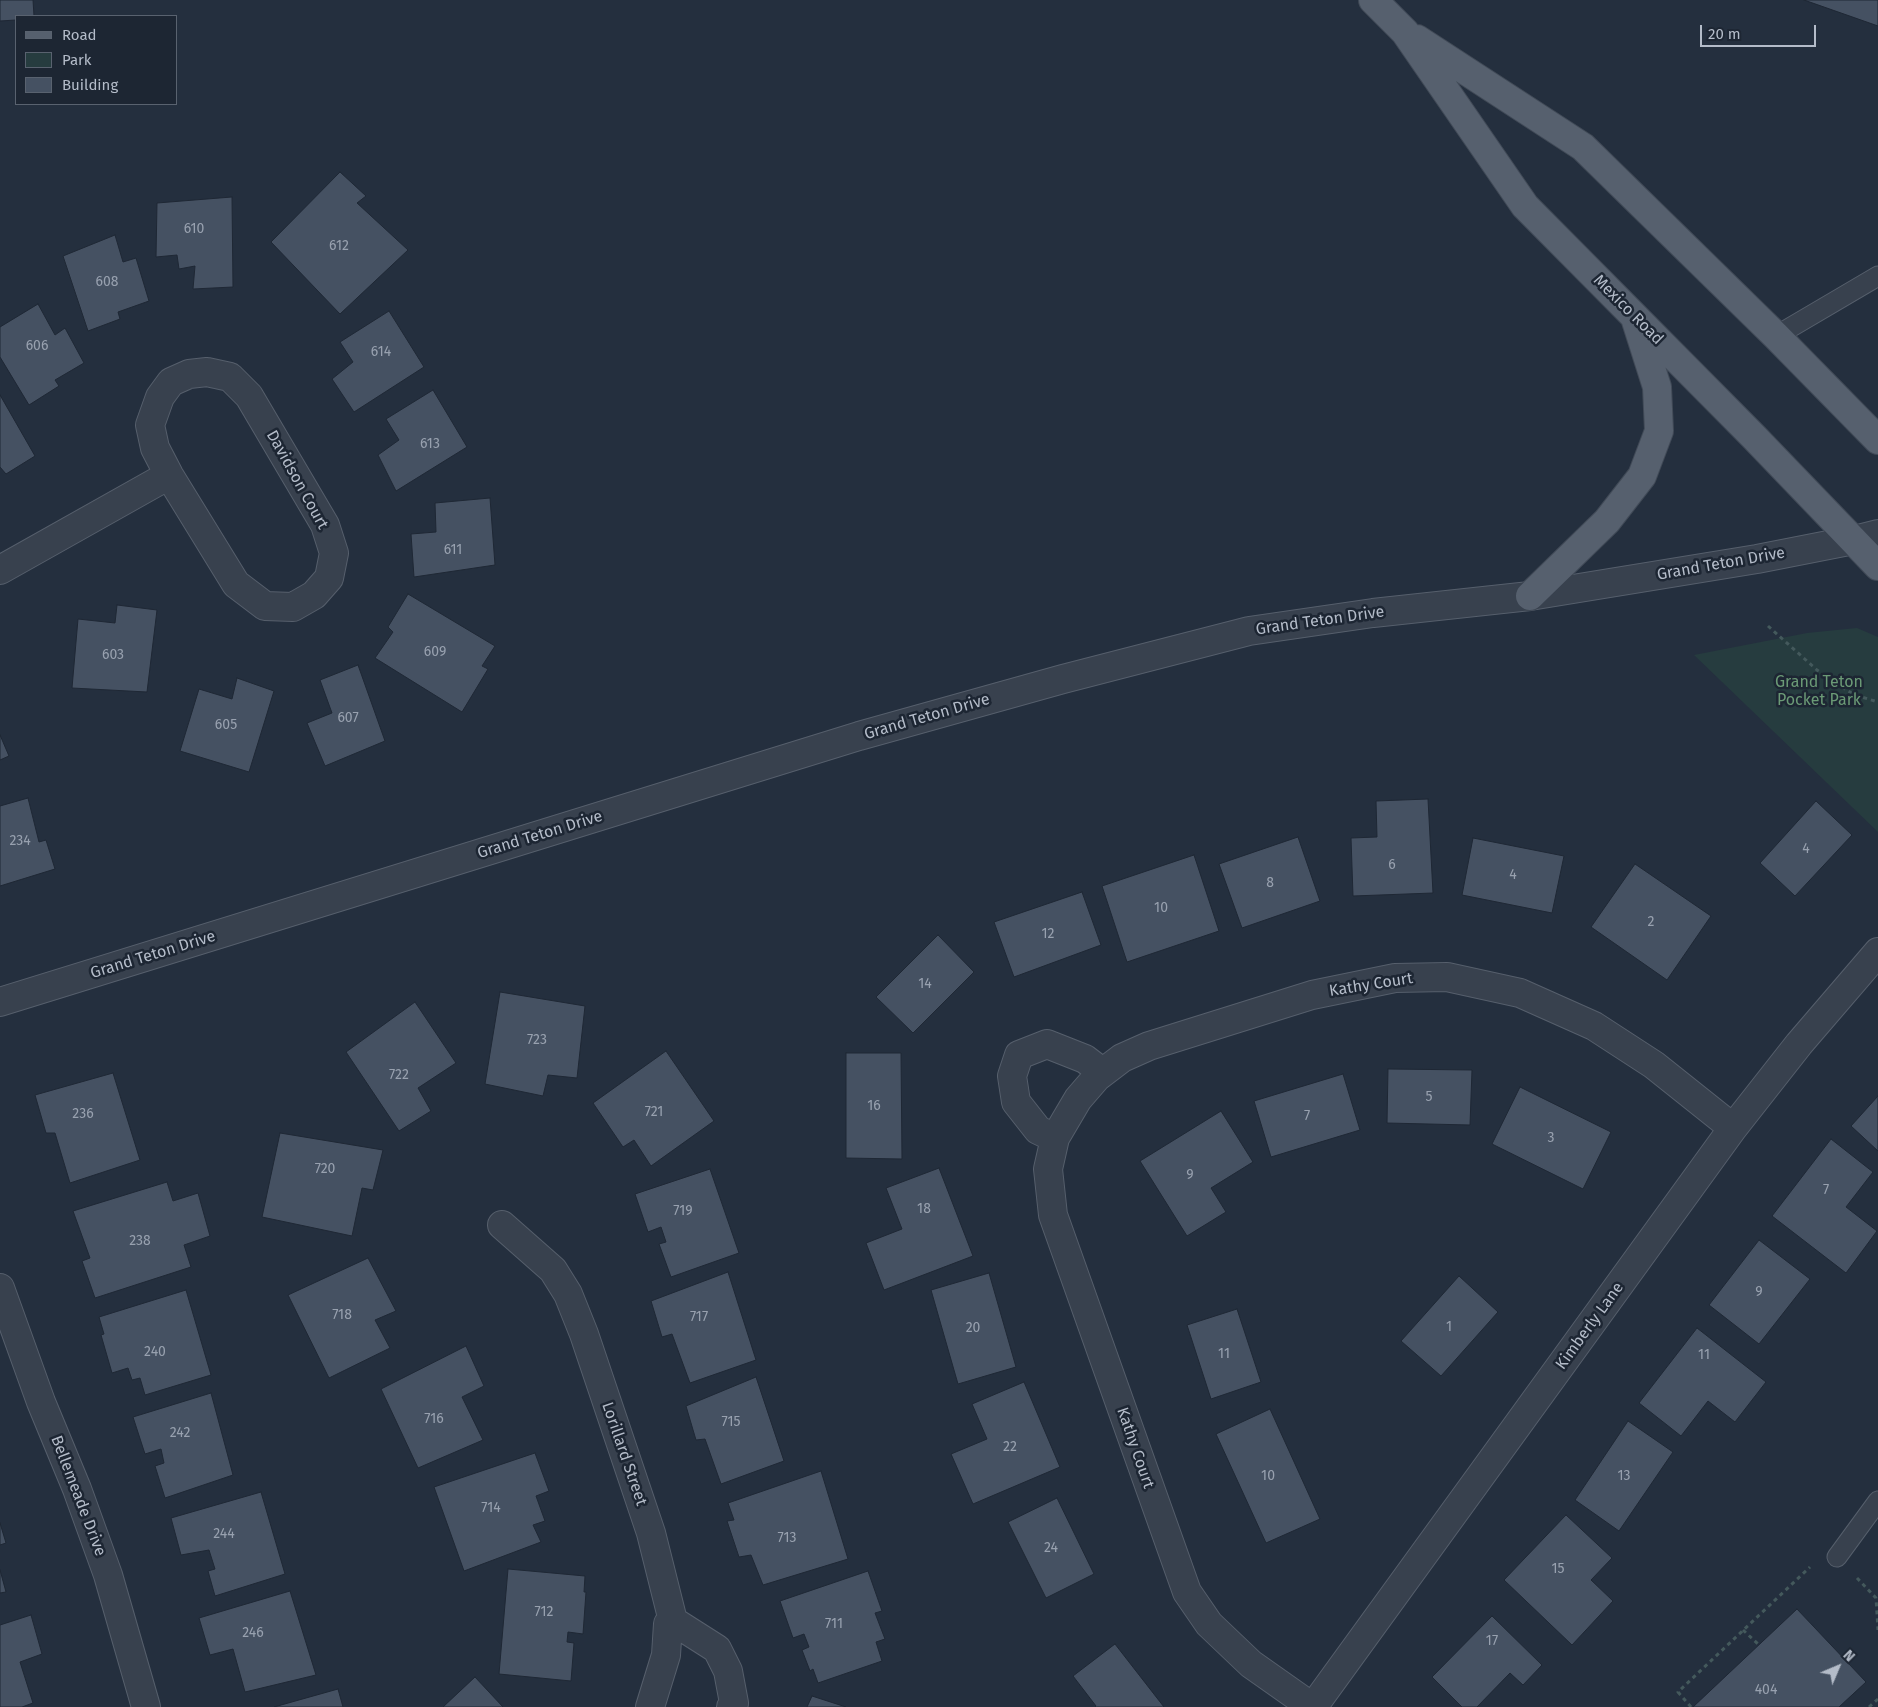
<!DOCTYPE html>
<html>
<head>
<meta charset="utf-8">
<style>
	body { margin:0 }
	#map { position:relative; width:1878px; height:1707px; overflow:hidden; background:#242f3e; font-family:"Fira Sans",sans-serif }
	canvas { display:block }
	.legend { position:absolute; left:15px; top:15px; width:162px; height:90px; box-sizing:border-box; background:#1d2633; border:1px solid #59626f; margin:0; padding:6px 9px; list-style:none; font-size:15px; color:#b4bcc9 }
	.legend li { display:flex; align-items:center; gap:10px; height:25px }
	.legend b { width:25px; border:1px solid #59626f }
	.north { position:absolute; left:1813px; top:1642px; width:50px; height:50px; -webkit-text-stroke:4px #1d2633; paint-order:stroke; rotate:45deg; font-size:14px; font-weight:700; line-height:20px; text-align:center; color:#b4bcc9 }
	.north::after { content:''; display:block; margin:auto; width:18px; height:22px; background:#b4bcc9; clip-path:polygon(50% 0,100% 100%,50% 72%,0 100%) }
	.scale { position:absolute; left:1700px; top:25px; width:116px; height:22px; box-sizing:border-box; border:2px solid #b4bcc9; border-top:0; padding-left:6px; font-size:15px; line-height:18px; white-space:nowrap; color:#b4bcc9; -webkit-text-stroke:4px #1d2633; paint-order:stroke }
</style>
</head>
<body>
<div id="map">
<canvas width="1878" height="1707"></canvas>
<ul class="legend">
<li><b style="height:6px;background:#56606e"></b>Road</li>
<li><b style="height:14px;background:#263c3f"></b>Park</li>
<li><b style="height:14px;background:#455162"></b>Building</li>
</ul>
<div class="north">N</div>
<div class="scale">20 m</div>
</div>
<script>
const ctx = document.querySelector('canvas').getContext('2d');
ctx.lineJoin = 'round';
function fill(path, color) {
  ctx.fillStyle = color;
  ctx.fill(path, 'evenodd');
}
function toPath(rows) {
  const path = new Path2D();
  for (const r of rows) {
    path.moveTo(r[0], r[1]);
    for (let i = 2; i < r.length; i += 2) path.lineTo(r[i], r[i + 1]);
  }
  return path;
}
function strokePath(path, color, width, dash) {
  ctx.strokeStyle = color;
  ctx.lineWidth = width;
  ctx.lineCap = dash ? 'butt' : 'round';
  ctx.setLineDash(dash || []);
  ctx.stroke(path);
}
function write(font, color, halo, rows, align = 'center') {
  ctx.font = font + ' "Fira Sans",sans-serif';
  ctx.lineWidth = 5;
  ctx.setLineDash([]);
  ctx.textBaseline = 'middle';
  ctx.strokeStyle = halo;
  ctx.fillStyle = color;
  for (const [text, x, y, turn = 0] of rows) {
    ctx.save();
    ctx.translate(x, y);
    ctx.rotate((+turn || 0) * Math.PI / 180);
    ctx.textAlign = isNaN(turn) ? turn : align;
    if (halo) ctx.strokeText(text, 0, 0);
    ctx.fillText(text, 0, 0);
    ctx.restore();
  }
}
const green = toPath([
	[1857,628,1878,637,1878,832,1694,655,1807,633]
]);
const building = toPath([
	[0,0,33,0,34,16,16,16,16,20,0,21,0,0],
	[1804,0,1878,0,1878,26,1804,0],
	[340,172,366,196,357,203,408,250,340,314,271,242,340,172],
	[232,197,233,287,193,289,195,266,179,269,177,255,156,257,157,203,232,197],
	[115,235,123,262,136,258,149,301,118,312,120,319,88,331,63,256,115,235],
	[38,304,55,335,65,328,84,363,55,380,59,386,29,405,0,357,0,327,38,304],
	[389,311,424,367,354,412,332,379,353,362,340,342,389,311],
	[433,390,467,447,396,491,378,455,399,440,386,419,433,390],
	[0,395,35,456,6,474,0,467,0,395],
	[490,498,495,565,414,577,411,534,436,532,435,503,490,498],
	[408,594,495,646,482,666,488,669,462,712,375,658,393,632,388,627,408,594],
	[117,605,157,610,147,692,72,688,78,619,115,623,117,605],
	[358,665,385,741,325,766,307,723,332,713,320,680,358,665],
	[237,678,274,691,249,772,180,751,199,689,232,699,237,678],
	[0,735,9,756,0,760,0,735],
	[28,798,39,842,46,840,55,869,0,886,0,806,28,798],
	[1428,799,1433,893,1353,896,1351,838,1377,837,1376,801,1428,799],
	[1816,801,1852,835,1795,896,1760,863,1816,801],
	[1298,837,1320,901,1242,928,1219,864,1298,837],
	[1473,838,1564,856,1552,913,1462,895,1473,838],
	[1194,855,1219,931,1127,962,1102,886,1194,855],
	[1635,864,1711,916,1667,980,1591,927,1635,864],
	[1082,892,1101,945,1014,977,994,922,1082,892],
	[938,935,974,972,913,1033,876,997,938,935],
	[500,992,585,1006,577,1078,548,1075,543,1096,485,1084,500,992],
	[415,1002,456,1063,418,1088,431,1111,399,1131,346,1052,415,1002],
	[666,1051,714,1121,651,1166,634,1140,623,1147,593,1103,666,1051],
	[846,1053,901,1053,902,1159,846,1158,846,1053],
	[1388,1069,1472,1070,1470,1125,1387,1123,1388,1069],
	[113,1073,140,1160,70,1183,55,1133,46,1133,35,1095,113,1073],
	[1343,1074,1360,1130,1271,1157,1254,1101,1343,1074],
	[1520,1087,1611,1132,1583,1189,1492,1144,1520,1087],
	[1878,1096,1878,1151,1851,1126,1878,1096],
	[1221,1111,1253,1162,1211,1188,1226,1212,1187,1236,1140,1161,1221,1111],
	[280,1133,383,1150,373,1190,362,1188,352,1236,262,1217,280,1133],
	[1831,1139,1873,1172,1846,1207,1877,1231,1846,1273,1772,1216,1831,1139],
	[939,1168,973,1256,884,1290,866,1243,902,1229,886,1188,939,1168],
	[710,1169,739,1253,671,1277,659,1244,666,1242,661,1227,648,1232,635,1194,710,1169],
	[167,1182,173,1201,198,1193,210,1236,184,1245,191,1267,95,1298,82,1261,90,1258,73,1211,167,1182],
	[1759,1240,1810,1279,1759,1344,1709,1305,1759,1240],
	[368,1258,396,1311,375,1320,390,1348,329,1378,288,1295,368,1258],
	[728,1272,756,1360,690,1383,672,1334,662,1337,651,1301,728,1272],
	[989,1273,1016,1367,958,1384,931,1290,989,1273],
	[1459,1276,1498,1312,1441,1376,1401,1341,1459,1276],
	[186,1290,211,1375,145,1395,140,1378,132,1380,128,1368,112,1373,101,1335,104,1334,99,1317,186,1290],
	[1237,1309,1261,1382,1211,1399,1187,1325,1237,1309],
	[1697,1328,1766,1382,1735,1422,1708,1401,1681,1436,1639,1403,1697,1328],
	[466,1346,484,1386,462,1397,483,1440,418,1468,381,1389,466,1346],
	[756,1377,784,1461,721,1484,705,1439,696,1440,686,1406,756,1377],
	[1024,1382,1060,1467,973,1504,951,1454,987,1439,972,1404,1024,1382],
	[211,1393,233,1475,165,1498,155,1466,164,1463,161,1449,145,1454,133,1417,211,1393],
	[1270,1409,1320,1519,1266,1543,1216,1434,1270,1409],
	[1628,1421,1673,1452,1619,1531,1575,1500,1628,1421],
	[535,1453,549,1491,536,1496,545,1521,533,1525,541,1542,464,1571,434,1487,535,1453],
	[821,1471,848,1559,763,1585,751,1555,739,1557,727,1521,734,1520,728,1503,821,1471],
	[261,1492,285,1574,215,1596,208,1571,215,1569,209,1550,181,1555,171,1518,261,1492],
	[1057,1498,1094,1574,1046,1598,1008,1522,1057,1498],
	[1566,1515,1612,1558,1591,1580,1613,1601,1572,1645,1504,1580,1566,1515],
	[0,1523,6,1543,0,1545,0,1523],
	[508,1569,585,1576,584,1592,586,1592,583,1634,568,1632,567,1642,574,1643,571,1681,499,1674,508,1569],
	[0,1570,6,1592,0,1593,0,1570],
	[868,1571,882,1611,875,1613,885,1639,876,1642,882,1661,818,1683,813,1669,810,1671,802,1650,809,1647,804,1634,793,1638,780,1601,868,1571],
	[290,1591,316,1675,245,1692,233,1649,210,1655,199,1618,290,1591],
	[1797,1609,1866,1682,1839,1707,1693,1707,1797,1609],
	[31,1615,42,1654,20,1662,33,1703,22,1707,0,1707,0,1625,31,1615],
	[1492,1616,1542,1665,1523,1685,1510,1673,1477,1707,1462,1707,1432,1677,1492,1616],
	[1115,1644,1164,1707,1095,1707,1096,1706,1073,1676,1115,1644],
	[475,1677,503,1707,443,1707,475,1677],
	[338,1689,343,1707,274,1707,338,1689],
	[812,1696,846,1707,807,1707,812,1696]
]);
const path = toPath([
	[1768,626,1817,670,1836,684,1855,695,1878,702],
	[1857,1578,1876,1598,1878,1630],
	[1743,1630,1759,1645],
	[1691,1707,1678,1692,1810,1567],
	[1869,1707,1878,1699]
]);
const service = toPath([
	[1776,336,1878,276],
	[1837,1557,1878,1501]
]);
const minor = toPath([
	[207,372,230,377,249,396,325,525,334,553,329,578,314,595,293,607,265,606,236,584,169,475,155,448,150,425,160,397,171,382,189,374,207,372],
	[0,570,169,475],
	[1055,1138,1038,1130,1016,1102,1012,1076,1019,1055,1047,1044,1085,1059,1102,1072],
	[502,1225,553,1270,568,1294,584,1334,651,1533,673,1621,668,1624,666,1655,650,1707],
	[673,1621,717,1649,728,1671,734,1703,731,1707],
	[1312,1707,1251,1664,1209,1624,1187,1592,1053,1215,1048,1169,1055,1138,1078,1099,1097,1077,1122,1058,1149,1046,1312,995,1395,978,1447,977,1520,993,1594,1026,1654,1065,1733,1128],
	[1313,1707,1733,1128,1799,1044,1878,952]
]);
const tertiary = toPath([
	[0,1002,859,736,1063,679,1249,631,1373,613,1530,596,1757,559,1854,540,1878,534],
	[0,1288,41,1402,77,1489,108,1575,146,1707]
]);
const primary = toPath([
	[1373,0,1405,32,1525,206,1754,437,1878,566],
	[1417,39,1583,147,1776,336,1878,440],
	[1530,596,1607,521,1642,476,1659,431,1657,387,1636,321]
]);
const numberNames = [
	["610",194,229],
	["612",339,246],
	["608",107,282],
	["606",37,346],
	["614",381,352],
	["613",430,444],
	["611",453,550],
	["609",435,652],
	["603",113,655],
	["607",348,718],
	["605",226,725],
	["234",20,841],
	["4",1806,849],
	["6",1392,865],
	["4",1513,875],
	["8",1270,883],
	["10",1161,908],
	["2",1651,922],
	["12",1048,934],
	["14",925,984],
	["723",537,1040],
	["722",399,1075],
	["5",1429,1097],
	["16",874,1106],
	["721",654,1112],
	["236",83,1114],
	["7",1307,1116],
	["3",1551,1138],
	["720",325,1169],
	["9",1190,1175],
	["7",1826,1190],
	["18",924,1209],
	["719",683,1211],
	["238",140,1241],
	["9",1759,1292],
	["718",342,1315],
	["717",699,1317],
	["1",1449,1327],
	["20",973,1328],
	["240",155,1352],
	["11",1224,1354],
	["11",1704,1355],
	["716",434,1419],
	["715",731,1422],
	["242",180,1433],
	["22",1010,1447],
	["10",1268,1476],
	["13",1624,1476],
	["714",491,1508],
	["244",224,1534],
	["713",787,1538],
	["24",1051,1548],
	["15",1558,1569],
	["712",544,1612],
	["711",834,1624],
	["246",253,1633],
	["17",1492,1641],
	["404",1766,1690]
];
const streetNames = [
	["Mexico Road",1628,310,45],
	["Davidson Court",297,480,61],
	["Grand Teton Drive",1721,564,-10],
	["Grand Teton Drive",1320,621,-8],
	["Grand Teton Drive",927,717,-16],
	["Grand Teton Drive",540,835,-17],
	["Grand Teton Drive",153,955,-17],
	["Kathy Court",1371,985,-9],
	["Kimberly Lane",1590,1326,-54],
	["Kathy Court",1135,1448,71],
	["Lorillard Street",624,1454,71],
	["Bellemeade Drive",78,1496,69]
];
const parkNames = [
	["Grand Teton",1819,683],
	["Pocket Park",1819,701]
];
fill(green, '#263c3f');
fill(building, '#455162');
strokePath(building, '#1f2835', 1);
strokePath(service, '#565f6c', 21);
strokePath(minor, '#565f6c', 30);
strokePath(tertiary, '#565f6c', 30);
strokePath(primary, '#414a57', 30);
strokePath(path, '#44595c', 3, [4, 4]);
strokePath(service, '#38414e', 19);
strokePath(minor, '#38414e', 28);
strokePath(tertiary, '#38414e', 28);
strokePath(primary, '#56606e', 28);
write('14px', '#98a1af', null, numberNames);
write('16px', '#b4bcc9', '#1d2633', streetNames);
write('16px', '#6b9a76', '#1d2633', parkNames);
</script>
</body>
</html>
